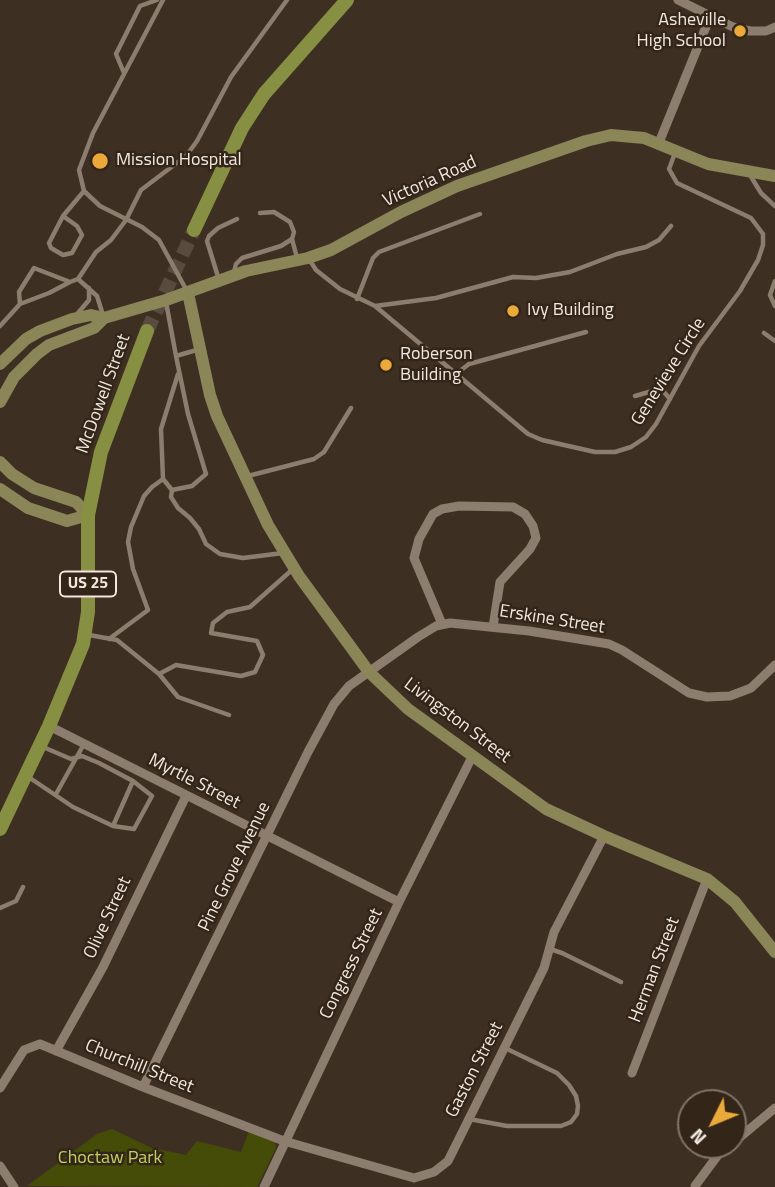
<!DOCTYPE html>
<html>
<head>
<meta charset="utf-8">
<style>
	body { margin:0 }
	#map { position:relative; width:775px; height:1187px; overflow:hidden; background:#3d3023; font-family:"Titillium Web",sans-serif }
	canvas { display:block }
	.north { position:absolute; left:677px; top:1089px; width:70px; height:70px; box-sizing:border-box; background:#332619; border:2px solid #7f7469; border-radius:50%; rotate:227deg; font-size:19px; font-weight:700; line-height:28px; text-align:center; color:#f0e8e0 }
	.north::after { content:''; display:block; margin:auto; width:24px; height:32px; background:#eba93a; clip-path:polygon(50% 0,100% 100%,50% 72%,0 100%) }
</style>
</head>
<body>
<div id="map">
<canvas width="775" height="1187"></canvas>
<div class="north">N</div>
</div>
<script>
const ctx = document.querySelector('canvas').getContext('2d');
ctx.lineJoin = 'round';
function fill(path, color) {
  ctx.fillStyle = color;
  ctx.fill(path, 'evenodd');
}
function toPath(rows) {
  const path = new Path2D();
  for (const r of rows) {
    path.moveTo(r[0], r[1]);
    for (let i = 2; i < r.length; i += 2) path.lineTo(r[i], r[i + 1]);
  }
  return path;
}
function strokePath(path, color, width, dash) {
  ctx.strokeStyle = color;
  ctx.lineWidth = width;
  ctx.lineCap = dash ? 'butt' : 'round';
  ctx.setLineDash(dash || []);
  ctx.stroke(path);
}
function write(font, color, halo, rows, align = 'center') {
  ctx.font = font + ' "Titillium Web",sans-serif';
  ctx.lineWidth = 5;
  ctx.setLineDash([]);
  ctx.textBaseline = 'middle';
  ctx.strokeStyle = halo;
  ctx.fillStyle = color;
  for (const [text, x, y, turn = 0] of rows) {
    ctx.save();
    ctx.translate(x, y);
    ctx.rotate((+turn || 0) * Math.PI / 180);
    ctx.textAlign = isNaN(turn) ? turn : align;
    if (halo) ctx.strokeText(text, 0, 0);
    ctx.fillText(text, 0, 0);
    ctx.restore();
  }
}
const green = toPath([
	[112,1129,152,1148,186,1155,197,1141,241,1152,249,1131,275,1142,276,1148,257,1187,27,1186,97,1134]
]);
const primaryTunnel = toPath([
	[147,331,194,230]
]);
const lane = toPath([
	[163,0,93,133,79,170,84,191,100,206,142,227,159,240,187,291],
	[124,73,116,54,140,6,157,0],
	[750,175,761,193,775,206],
	[260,213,274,212,290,222,294,232,292,239,297,258],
	[63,216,77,226,82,235,72,253,63,255,51,248,49,243,63,216,84,191],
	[309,259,316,270,340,289,375,306,436,298,513,277,536,278,570,272,617,254,646,247,659,240,671,226],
	[234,272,236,264,242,258,281,246,292,239],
	[219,280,207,241,209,236,218,228,237,219],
	[775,281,770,295,775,306],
	[70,282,49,293,20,304,19,292,34,268,70,282,78,279],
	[357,299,373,258,379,252,480,214],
	[166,302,176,356],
	[375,306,528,434,542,440,595,452,615,452,631,447,646,437,656,424,699,346,740,291,758,260,763,245,763,234,751,218,677,183,669,169,675,153],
	[78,313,89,300,89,288],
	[103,315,97,296,78,279,96,252,111,240,126,220,141,190,186,156,197,141,231,77,287,0],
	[0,326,20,304],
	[764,333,775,341],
	[200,349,176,356,188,414,206,474,192,486,172,490,171,497,178,508,190,518,199,529,206,544,220,554,243,558,283,553],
	[456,374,469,364,586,332],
	[635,396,656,390,664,392,670,399],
	[248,476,314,459,324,452,351,408],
	[172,490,163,479,161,429,178,374],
	[89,635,117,640,159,674,178,697,229,715],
	[109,639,148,610,133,569,128,542,131,527,144,496,152,487,163,479],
	[159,674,176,665,241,676,255,672,263,655,257,641,211,633,213,623,227,612,250,607,293,569],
	[27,776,73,807,113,826,134,829,152,796,133,781,99,763,82,756,71,759,43,747],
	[56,794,84,744],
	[113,826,133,781],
	[0,908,16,901,23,887],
	[550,949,562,953,621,982],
	[469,1119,507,1126,561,1126,571,1122,577,1114,578,1106,576,1096,569,1085,557,1073,505,1048]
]);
const street = toPath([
	[678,0,733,27,750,31,766,31,775,27],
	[658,145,710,17],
	[442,624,414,558,419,539,433,514,442,509,459,506,513,507,525,514,533,526,536,538,530,549,500,582,493,627],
	[49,726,399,902],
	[56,1051,103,967,186,796],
	[632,1073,707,879],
	[143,1087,308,752,334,704,349,686,418,637,436,626,450,623,529,631,609,644,622,650,689,693,707,697,730,696,751,688,775,665],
	[0,1088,24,1050,40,1044,143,1087,284,1141,414,1178,434,1172,448,1161,544,968,554,932,604,836],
	[733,1143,775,1108],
	[0,1166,14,1187],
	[695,1186,718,1155,730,1145],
	[264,1187,399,902,473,755]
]);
const secondary = toPath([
	[188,293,210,395,217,416,268,525,299,576,369,672,408,709,546,809,604,836,707,879,735,902,775,952],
	[0,364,26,339,40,331,72,319,91,315,104,318],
	[0,402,14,377,37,354,49,345,94,328,104,318,166,300,246,271,308,258,331,250,401,212,457,186,586,141,611,135,644,138,708,164,775,176],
	[0,462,12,474,34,488,76,502,88,515,67,521,28,508,0,489]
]);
const primary = toPath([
	[194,230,242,128,264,94,347,0],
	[0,829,49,726,83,644,88,612,88,515,101,452,147,331]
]);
const markers = [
	[740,31,7,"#eba93a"],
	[100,161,9,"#eba93a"],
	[513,311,7,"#eba93a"],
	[386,365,7,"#eba93a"]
];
const shields = [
	[88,584,56]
];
const shieldNames = [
	["US 25",88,584]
];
const poiNames = [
	["Asheville",726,21,"right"],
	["High School",726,42,"right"],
	["Mission Hospital",116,161],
	["Ivy Building",527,311],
	["Roberson",400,355],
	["Building",400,376]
];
const streetNames = [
	["Victoria Road",430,182,-24],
	["Genevieve Circle",669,372,-58],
	["McDowell Street",104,394,-70],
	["Erskine Street",552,620,9],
	["Livingston Street",457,721,37],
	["Myrtle Street",194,782,27],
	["Pine Grove Avenue",235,867,-64],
	["Olive Street",108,918,-65],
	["Congress Street",352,964,-64],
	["Herman Street",655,970,-69],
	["Churchill Street",139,1067,22],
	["Gaston Street",475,1070,-63]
];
const parkNames = [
	["Choctaw Park",110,1159]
];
fill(green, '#454c07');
strokePath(primaryTunnel, '#584c3f', 14, [14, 7]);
strokePath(lane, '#8c7d6e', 4.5);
strokePath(street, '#8c7d6e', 9);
strokePath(secondary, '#8a8658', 12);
strokePath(primary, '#878f43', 14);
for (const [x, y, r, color] of markers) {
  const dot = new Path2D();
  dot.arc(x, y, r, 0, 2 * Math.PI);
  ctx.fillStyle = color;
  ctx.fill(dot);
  strokePath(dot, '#332619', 2.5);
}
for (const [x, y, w] of shields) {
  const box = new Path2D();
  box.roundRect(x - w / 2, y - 12.5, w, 25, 5);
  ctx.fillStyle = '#332619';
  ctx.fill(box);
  strokePath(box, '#f0e8e0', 2);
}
write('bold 16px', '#f0e8e0', null, shieldNames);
write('18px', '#f0e8e0', '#332619', poiNames, 'left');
write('18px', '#f0e8e0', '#332619', streetNames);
write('18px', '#c1d060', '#332619', parkNames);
</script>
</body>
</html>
